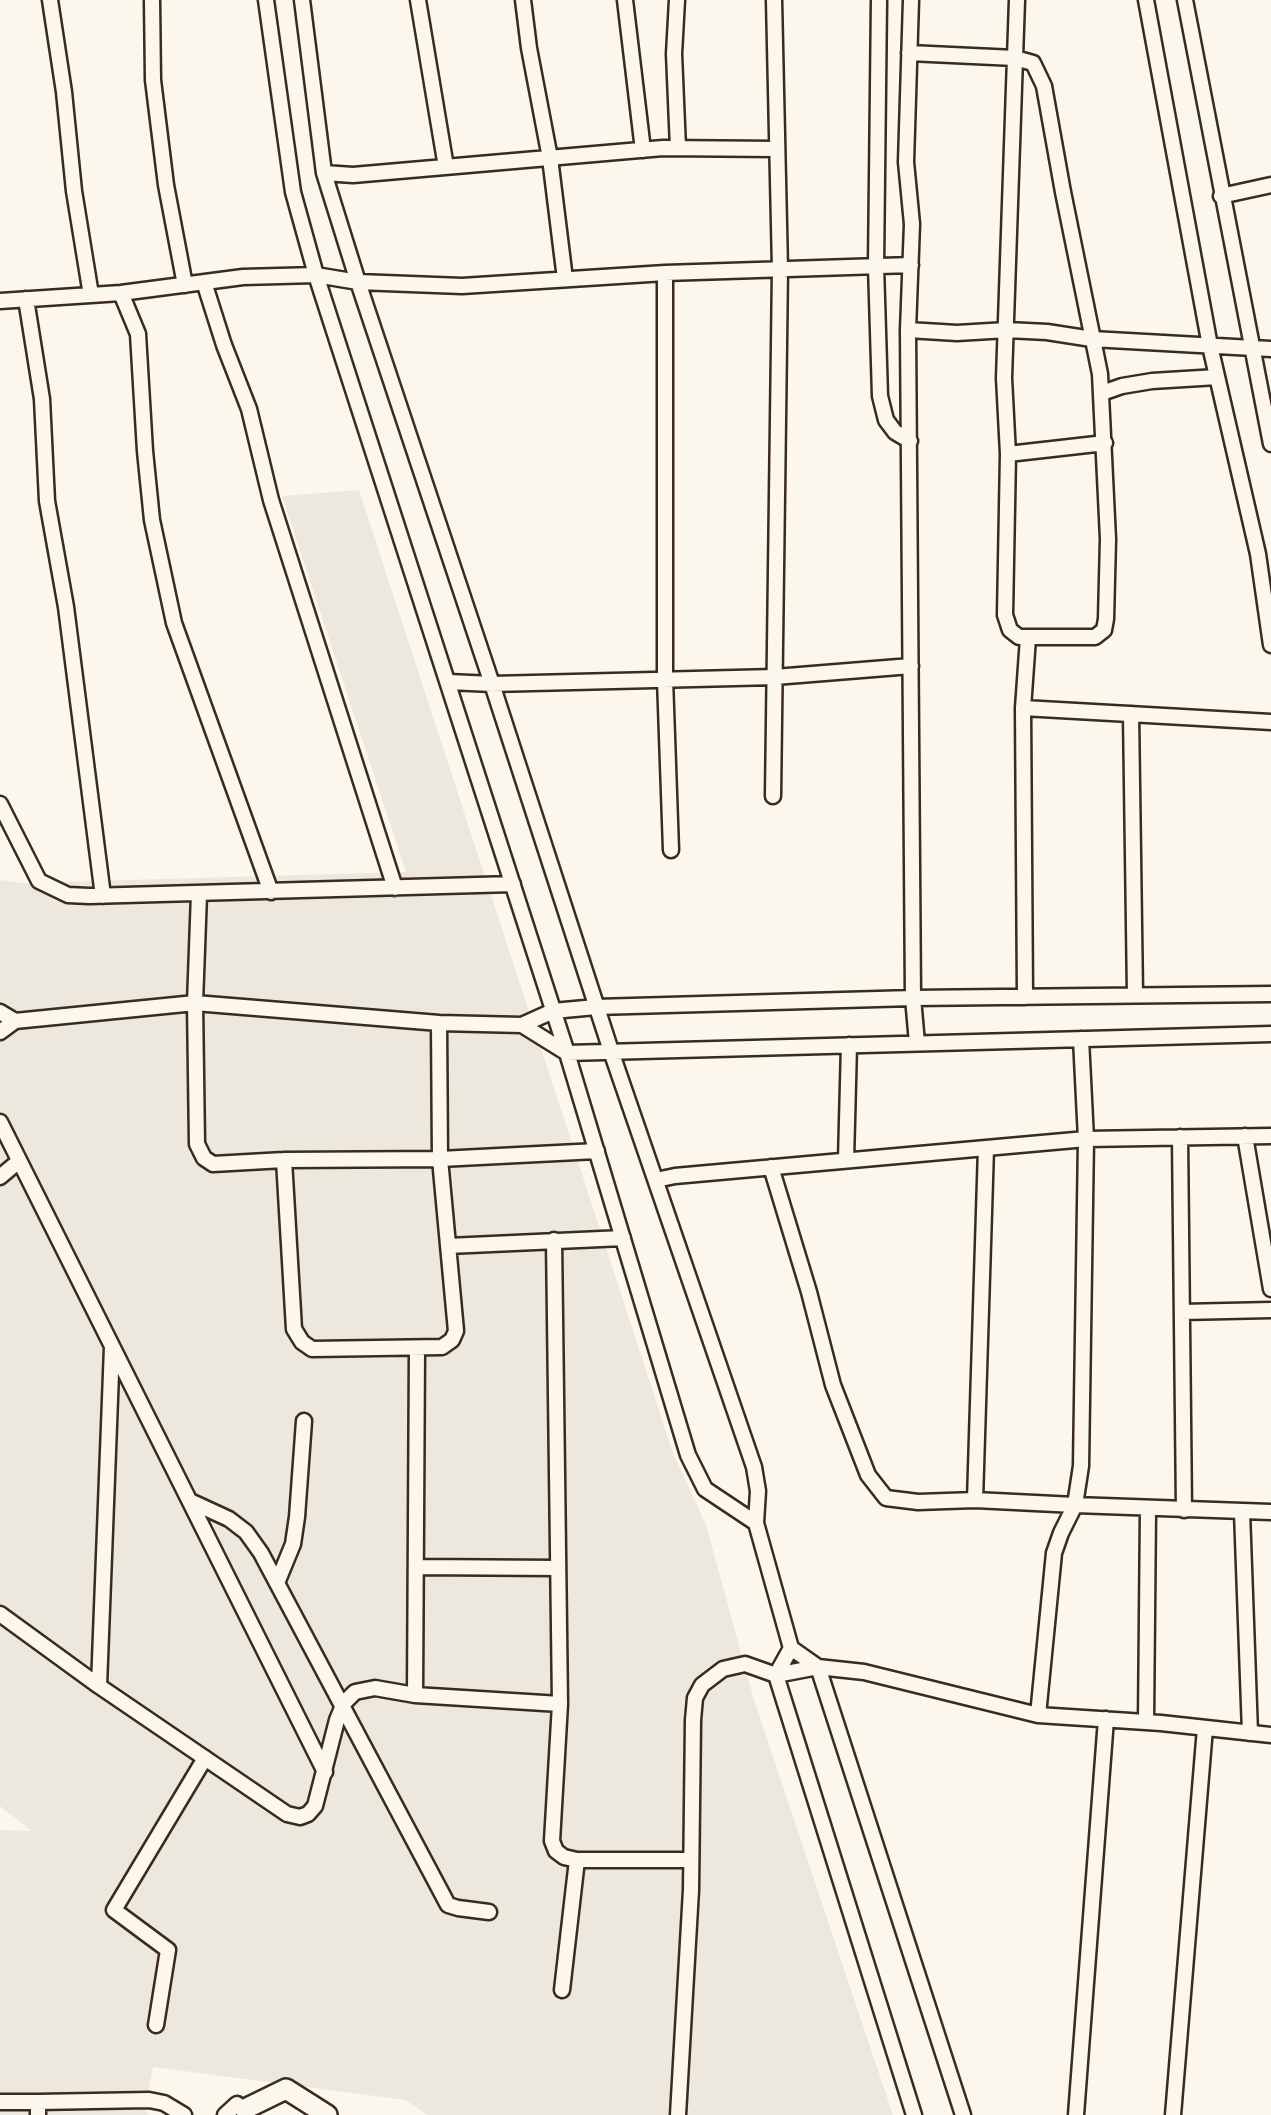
<!DOCTYPE html>
<html>
<head>
<meta charset="utf-8">
<style>
	body { margin:0 }
	canvas { display:block; background:#fbf7ec }
</style>
</head>
<body>
<canvas width="1271" height="2115"></canvas>
<script>
const ctx = document.querySelector('canvas').getContext('2d');
ctx.lineJoin = 'round';
function fill(path, color) {
  ctx.fillStyle = color;
  ctx.fill(path, 'evenodd');
}
function toPath(rows) {
  const path = new Path2D();
  for (const r of rows) {
    path.moveTo(r[0], r[1]);
    for (let i = 2; i < r.length; i += 2) path.lineTo(r[i], r[i + 1]);
  }
  return path;
}
function strokePath(path, color, width, dash) {
  ctx.strokeStyle = color;
  ctx.lineWidth = width;
  ctx.lineCap = dash ? 'butt' : 'round';
  ctx.setLineDash(dash || []);
  ctx.stroke(path);
}
const built = toPath([
	[359,490,673,1453,706,1525,754,1700,893,2115,428,2115,405,2100,153,2067,145,2111,150,2115,0,2115,0,1830,32,1831,0,1806,0,880,22,883,406,872,282,496]
]);
const minor = toPath([
	[50,0,64,92,74,191,91,295],
	[152,0,153,80,166,185,185,285],
	[266,0,293,192,316,275,567,1053,688,1455,705,1489,756,1523],
	[302,0,324,173,358,282,492,684,611,1051,754,1467,758,1491,756,1523,791,1648,818,1667,963,2115],
	[418,0,446,167],
	[523,0,529,48,550,158,565,279],
	[625,0,643,150],
	[677,0,674,54,678,148],
	[879,0,876,266,880,396,886,420,895,432,910,441],
	[911,0,906,162,912,224,908,330,913,998,917,1043],
	[1146,0,1210,346,1258,554,1271,645],
	[1185,0,1271,444],
	[909,53,1015,58,1004,378,1008,454,1005,615,1010,630,1019,637,1095,637,1104,630,1106,619,1108,539,1100,374,1063,192,1044,86,1033,63,1015,58,1017,0],
	[324,173,353,175,663,148,777,149],
	[1221,196,1271,185],
	[665,273,665,679,671,850],
	[204,282,224,345,249,409,271,500,395,888],
	[121,293,138,334,145,451,152,520,174,623,271,892],
	[26,299,42,399,47,501,66,607,103,896],
	[0,301,121,293,243,277,316,275,358,282,462,286,665,273,911,265],
	[908,330,957,333,1007,330,1047,332,1092,339,1271,349],
	[1102,393,1122,386,1152,381,1217,377],
	[1008,454,1105,443],
	[1028,638,1023,708,1271,722],
	[449,682,492,684,775,677,911,666],
	[1023,708,1025,997],
	[1131,714,1135,995],
	[773,796,780,269,774,0],
	[0,804,39,881,68,895,89,896,513,884],
	[199,894,195,1003,197,1144,204,1158,213,1164,284,1160],
	[0,1012,15,1021],
	[439,1023,440,1159,456,1331,452,1340,442,1347,312,1349,302,1342,294,1329,284,1160,440,1159,597,1151],
	[522,1025,567,1053,1271,1034],
	[0,1032,15,1021,195,1003,439,1023,522,1025,553,1011,596,1007,913,998,1271,994],
	[1081,1039,1086,1139,1081,1466,1075,1505,1271,1512],
	[0,1122,325,1772],
	[1245,1136,1271,1289],
	[1180,1137,1184,1510],
	[846,1160,849,1045],
	[771,1167,809,1292,833,1385,868,1475,886,1498,918,1502,975,1500,1075,1505,1061,1533,1054,1553,1038,1715],
	[0,1177,19,1161],
	[656,1180,675,1176,1086,1139,1271,1136],
	[554,1240,560,1704],
	[448,1246,623,1238],
	[1182,1312,1271,1310],
	[975,1500,986,1148],
	[190,1501,229,1519,246,1532,261,1553,448,1905,458,1908,489,1912],
	[1242,1512,1250,1733],
	[416,1567,558,1568],
	[277,1583,293,1544,297,1517,304,1421],
	[0,1614,99,1686,287,1814,300,1817,308,1814,315,1806,337,1720,344,1703,355,1692,375,1688,415,1695,560,1704,552,1841,556,1851,564,1857,577,1860,691,1860],
	[791,1648,776,1675,914,2115],
	[99,1686,112,1347],
	[415,1695,417,1348],
	[1146,1722,1148,1509],
	[562,1990,577,1860],
	[156,2025,168,1950,114,1910,205,1758],
	[0,2102,38,2102,38,2115],
	[38,2102,149,2100,164,2103,184,2115],
	[225,2115,237,2104],
	[678,2115,691,1890,693,1720,695,1698,702,1685,723,1669,745,1664,776,1675,818,1667,864,1672,1038,1715,1161,1723,1271,1735],
	[1076,2115,1106,1719],
	[1173,2115,1205,1728]
]);
const secondary = toPath([
	[245,2109,286,2089,327,2115]
]);
fill(built, '#ede8dd');
strokePath(minor, '#3b2a1e', 19);
strokePath(secondary, '#3b2a1e', 24);
strokePath(minor, '#fbf7ec', 14);
strokePath(secondary, '#fbf7ec', 19);
</script>
</body>
</html>
